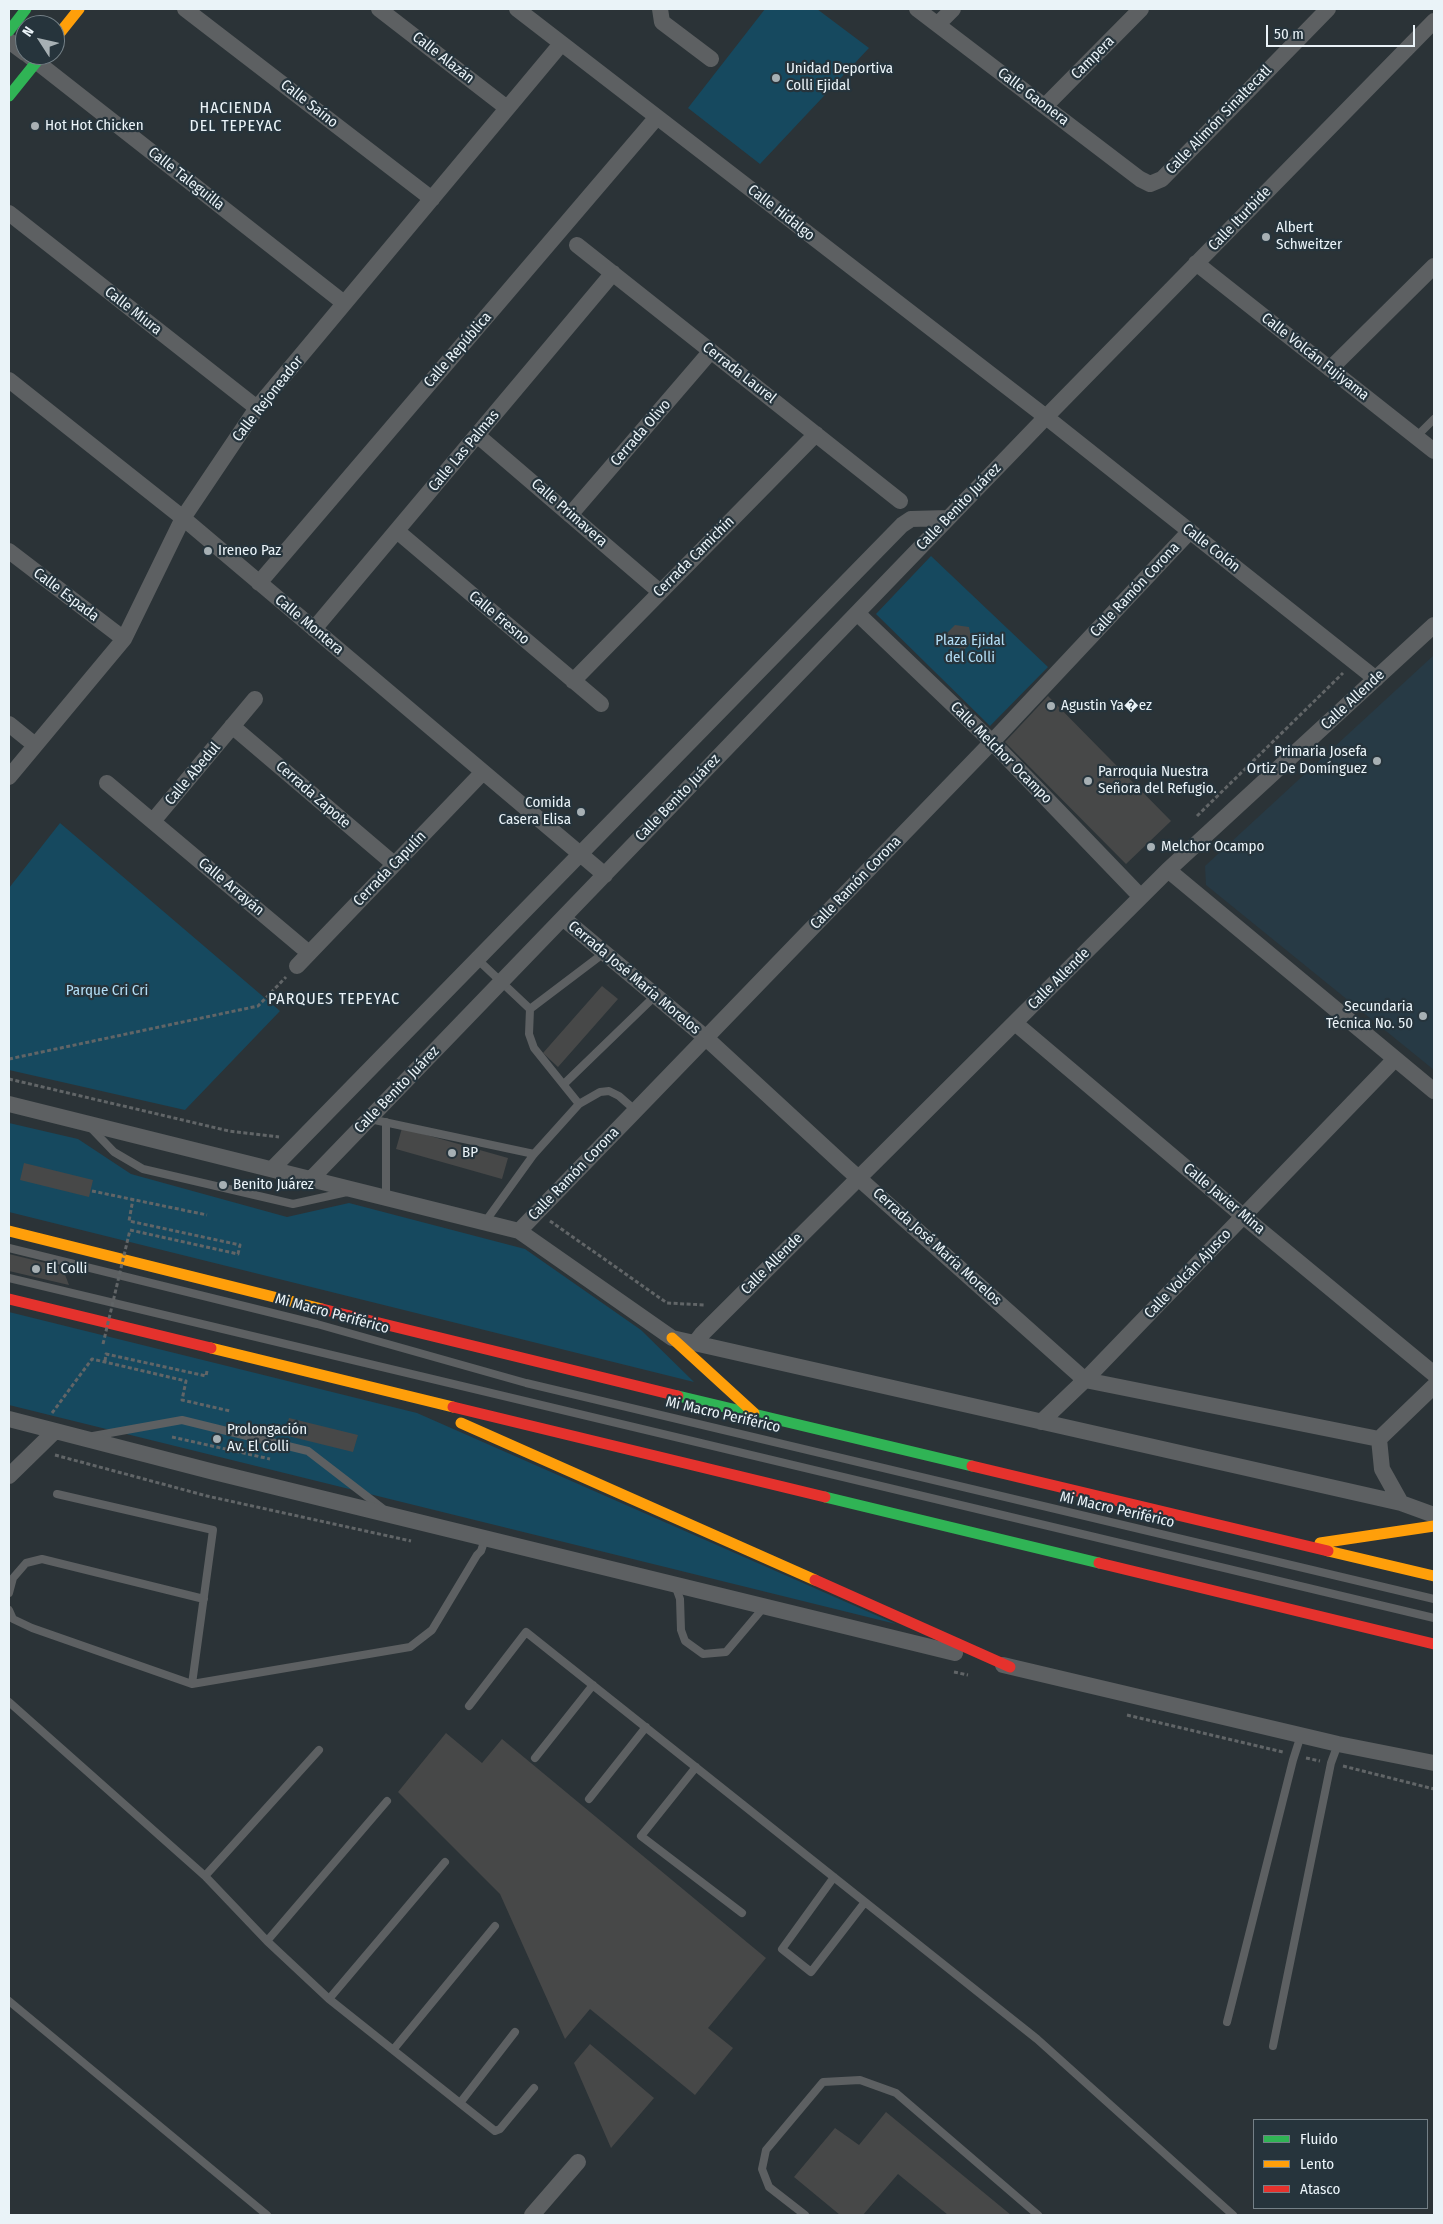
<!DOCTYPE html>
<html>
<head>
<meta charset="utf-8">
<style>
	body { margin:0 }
	#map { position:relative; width:1443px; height:2224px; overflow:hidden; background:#2b3337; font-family:"Fira Sans Condensed",sans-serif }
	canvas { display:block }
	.frame { position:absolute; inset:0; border:10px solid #eaf3f8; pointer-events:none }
	.legend { position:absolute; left:1253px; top:2119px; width:175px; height:90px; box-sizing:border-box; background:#26343c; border:1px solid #748087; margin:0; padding:6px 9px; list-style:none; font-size:15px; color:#eaf3f8 }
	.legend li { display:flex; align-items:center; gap:10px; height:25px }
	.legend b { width:25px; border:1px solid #748087 }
	.north { position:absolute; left:15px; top:15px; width:50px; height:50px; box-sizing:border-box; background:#26343c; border:1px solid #748087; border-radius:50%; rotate:305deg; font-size:14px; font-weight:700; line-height:20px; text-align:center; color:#eaf3f8 }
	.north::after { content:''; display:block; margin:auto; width:18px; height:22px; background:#a7b0b4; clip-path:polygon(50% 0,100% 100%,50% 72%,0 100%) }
	.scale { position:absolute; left:1266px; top:25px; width:149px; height:22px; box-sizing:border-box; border:2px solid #eaf3f8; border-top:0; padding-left:6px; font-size:15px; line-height:18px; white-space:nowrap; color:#eaf3f8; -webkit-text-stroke:4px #26343c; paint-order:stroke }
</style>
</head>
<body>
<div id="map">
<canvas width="1443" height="2224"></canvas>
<div class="frame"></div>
<ul class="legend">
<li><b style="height:6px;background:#30b455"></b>Fluido</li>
<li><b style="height:6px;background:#ff9f0a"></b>Lento</li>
<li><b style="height:6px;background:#e5322d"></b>Atasco</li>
</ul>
<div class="north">N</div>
<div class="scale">50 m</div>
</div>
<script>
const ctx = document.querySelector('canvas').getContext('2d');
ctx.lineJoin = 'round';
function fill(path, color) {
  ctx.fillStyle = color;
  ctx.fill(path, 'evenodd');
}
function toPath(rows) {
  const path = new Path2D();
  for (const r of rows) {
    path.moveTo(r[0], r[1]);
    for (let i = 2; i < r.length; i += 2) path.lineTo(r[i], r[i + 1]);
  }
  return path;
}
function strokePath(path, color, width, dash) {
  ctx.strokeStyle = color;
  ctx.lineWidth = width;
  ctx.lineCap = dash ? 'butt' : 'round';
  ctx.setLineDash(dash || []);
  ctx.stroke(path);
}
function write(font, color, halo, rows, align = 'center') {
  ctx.font = font + ' "Fira Sans Condensed",sans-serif';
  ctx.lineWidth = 4.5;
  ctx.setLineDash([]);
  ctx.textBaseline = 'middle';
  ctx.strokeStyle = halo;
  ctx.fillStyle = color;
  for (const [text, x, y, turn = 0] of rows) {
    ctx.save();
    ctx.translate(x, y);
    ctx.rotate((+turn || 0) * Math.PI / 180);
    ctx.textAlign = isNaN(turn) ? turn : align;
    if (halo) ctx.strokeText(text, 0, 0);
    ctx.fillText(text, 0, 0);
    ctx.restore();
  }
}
const built = toPath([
	[1434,655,1434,1070,1206,885,1205,866]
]);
const green = toPath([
	[765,9,817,9,869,48,760,164,688,108],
	[931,556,1048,667,990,726,876,614],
	[60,823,280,1011,185,1110,9,1070,9,888],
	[9,1123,78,1139,131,1174,287,1217,349,1203,525,1249,641,1330,694,1382,9,1212],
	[9,1312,417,1413,896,1624,9,1405]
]);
const building = toPath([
	[955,625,969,627,972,641,965,649,950,647,947,633],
	[1048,696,1171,821,1126,864,1005,742],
	[602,986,618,999,558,1067,543,1053],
	[402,1128,508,1158,502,1179,396,1149],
	[24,1163,93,1180,89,1197,20,1180],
	[9,1254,62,1267,69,1285,9,1271],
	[289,1418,358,1435,353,1452,284,1435],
	[446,1733,482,1763,502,1739,766,1958,708,2028,733,2048,695,2095,590,2009,565,2039,500,1894,398,1792],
	[590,2044,654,2098,611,2148,574,2063],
	[886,2112,1011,2215,948,2215,898,2174,863,2215,840,2215,794,2177,835,2128,859,2145]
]);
const path = toPath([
	[1197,816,1343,673],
	[9,1059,258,1006,286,977],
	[9,1079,229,1131,279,1137],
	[92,1191,207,1215],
	[550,1221,667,1303,705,1305],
	[130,1230,238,1254,240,1245,129,1221,133,1199],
	[105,1361,106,1354,206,1376,207,1371],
	[52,1413,92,1359,186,1381,182,1400,230,1411],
	[172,1437,270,1459],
	[55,1455,207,1496,411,1541],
	[954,1672,968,1675],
	[1127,1715,1283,1752],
	[1306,1758,1320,1761],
	[1343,1766,1434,1789]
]);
const lane = toPath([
	[1416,437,1434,419],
	[477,959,530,1009],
	[564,1084,655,996],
	[579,1104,534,1048,529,1034,530,1009,604,953],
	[370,1119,534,1154],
	[386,1122,386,1198],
	[91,1128,114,1152,143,1169,293,1204,347,1192],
	[485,1222,534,1154,579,1104,600,1092,609,1091,619,1096,635,1110],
	[9,1248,317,1324,526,1383,1434,1599],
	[9,1278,1434,1618],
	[93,1436,182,1420,308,1451,382,1508],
	[57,1494,213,1530,192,1684],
	[675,1585,680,1599,681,1630,685,1641,703,1654,726,1652,764,1607],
	[9,1593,13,1578,26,1563,42,1559,204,1599],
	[9,1610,13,1619,32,1628,192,1684,410,1647,432,1630,477,1555,481,1551,485,1539],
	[9,1702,205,1876,267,1941,329,1999,495,2131,500,2129,534,2088],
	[469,1706,526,1632,1037,2039,1233,2215],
	[535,1758,593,1685],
	[696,1767,641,1836,742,1913],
	[589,1799,646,1727],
	[205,1876,319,1750],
	[834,1877,782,1949,811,1972,865,1902],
	[267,1941,387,1801],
	[329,1999,445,1862],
	[9,2001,267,2215],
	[1227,2022,1293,1760,1301,1735],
	[1273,2046,1331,1763,1338,1744],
	[393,2050,495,1926],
	[460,2103,515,2032],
	[805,2215,769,2187,762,2169,766,2150,823,2082,860,2080,896,2093,1038,2215]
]);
const street = toPath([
	[185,9,432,199],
	[379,9,507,108],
	[517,9,1046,417,1376,679],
	[660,9,662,22,711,59],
	[917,9,1140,179,1150,184,1162,179,1328,9],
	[938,24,953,9],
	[9,41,25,53],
	[28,55,344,303],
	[1045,106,1141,9],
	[9,213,257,408],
	[577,245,900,501],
	[1196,263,1434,451],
	[1330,369,1434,266],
	[9,380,183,518,605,875],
	[477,435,660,592],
	[570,515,711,351],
	[397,531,601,704],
	[9,551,124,639],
	[259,583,657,117],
	[857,613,992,742,1141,897],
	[314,629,613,273],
	[573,681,816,434],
	[9,724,35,745],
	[232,726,394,864],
	[9,777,124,639,183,518,257,408,561,44],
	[107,783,309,953],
	[153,821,255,699],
	[1168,870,1434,1091],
	[563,918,706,1038,846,1167,1085,1380,1379,1439],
	[297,966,483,772],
	[1015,1023,1243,1216,1434,1374],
	[9,1104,519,1231,672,1338,1401,1503,1434,1515],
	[272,1169,902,525,911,519,948,518],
	[311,1179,1046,417,1434,21],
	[519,1231,992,742,1190,531],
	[695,1343,702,1334,1168,870,1434,625],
	[9,1419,214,1472,955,1653],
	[1041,1422,1085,1380,1395,1059],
	[1379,1439,1434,1386],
	[1379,1439,1382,1469,1401,1503],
	[9,1476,54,1432],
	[1003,1665,1338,1744,1434,1763],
	[532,2215,578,2162]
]);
const fast = toPath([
	[9,31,26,9],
	[9,96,42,55],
	[678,1396,972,1466],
	[825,1497,1099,1563]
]);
const slow = toPath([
	[55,39,79,9],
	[9,1231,322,1309],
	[672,1338,754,1413],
	[211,1348,453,1407],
	[461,1423,815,1580],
	[1320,1543,1434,1526],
	[1328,1551,1434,1576]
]);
const jam = toPath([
	[9,1299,211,1348],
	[322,1309,678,1396],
	[453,1407,825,1497],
	[972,1466,1328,1551],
	[1099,1563,1434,1644],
	[815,1580,1010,1667]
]);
const pathBridge = toPath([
	[103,1344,130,1230]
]);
const markers = [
	[776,78,5,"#a7b0b4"],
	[35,126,5,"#a7b0b4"],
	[1266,237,5,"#a7b0b4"],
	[208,551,5,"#a7b0b4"],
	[1051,706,5,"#a7b0b4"],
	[1377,761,5,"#a7b0b4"],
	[1088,781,5,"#a7b0b4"],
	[581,812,5,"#a7b0b4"],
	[1151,847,5,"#a7b0b4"],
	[1423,1016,5,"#a7b0b4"],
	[452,1153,5,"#a7b0b4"],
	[223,1185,5,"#a7b0b4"],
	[36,1269,5,"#a7b0b4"],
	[217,1439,5,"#a7b0b4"]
];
const streetNames = [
	["Calle Alazán",443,58,38],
	["Campera",1093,58,-45],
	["Calle Gaonera",1033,97,37],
	["Calle Saíno",309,104,38],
	["Calle Alimón Sinaltecatl",1219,120,-46],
	["Calle Taleguilla",186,179,38],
	["Calle Hidalgo",781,213,38],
	["Calle Iturbide",1240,219,-46],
	["Calle Miura",133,311,38],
	["Calle República",458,350,-49],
	["Calle Volcán Fujiyama",1315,357,38],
	["Cerrada Laurel",739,373,38],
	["Calle Rejoneador",268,399,-52],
	["Cerrada Olivo",641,433,-49],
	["Calle Las Palmas",464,451,-50],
	["Calle Benito Juárez",959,507,-46],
	["Calle Primavera",569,513,41],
	["Calle Colón",1211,548,38],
	["Cerrada Camichín",694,557,-45],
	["Calle Ramón Corona",1135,590,-47],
	["Calle Espada",66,595,37],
	["Calle Fresno",499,618,40],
	["Calle Montera",309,625,40],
	["Calle Allende",1353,700,-43],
	["Calle Melchor Ocampo",1001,753,45],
	["Calle Abedul",193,774,-50],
	["Cerrada Zapote",313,795,41],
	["Calle Benito Juárez",678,798,-46],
	["Cerrada Capulín",390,869,-46],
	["Calle Ramón Corona",856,883,-46],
	["Calle Arrayán",231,887,40],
	["Cerrada José María Morelos",634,978,40],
	["Calle Allende",1059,979,-45],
	["Calle Benito Juárez",397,1090,-46],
	["Calle Ramón Corona",574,1174,-46],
	["Calle Javier Mina",1224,1199,40],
	["Cerrada José María Morelos",937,1247,42],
	["Calle Allende",772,1264,-45],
	["Calle Volcán Ajusco",1188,1274,-46],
	["Mi Macro Periférico",332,1314,15],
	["Mi Macro Periférico",723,1415,13],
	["Mi Macro Periférico",1117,1510,13]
];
const poiNames = [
	["Unidad Deportiva",786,69],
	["Colli Ejidal",786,86],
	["Hot Hot Chicken",45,126],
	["Albert",1276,228],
	["Schweitzer",1276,245],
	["Ireneo Paz",218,551],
	["Agustin Ya�ez",1061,706],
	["Primaria Josefa",1367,752,"right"],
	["Ortiz De Domínguez",1367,769,"right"],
	["Parroquia Nuestra",1098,772],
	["Señora del Refugio.",1098,789],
	["Comida",571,803,"right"],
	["Casera Elisa",571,820,"right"],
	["Melchor Ocampo",1161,847],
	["Secundaria",1413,1007,"right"],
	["Técnica No. 50",1413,1024,"right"],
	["BP",462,1153],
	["Benito Juárez",233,1185],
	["El Colli",46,1269],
	["Prolongación",227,1430],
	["Av. El Colli",227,1447]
];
const parkNames = [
	["Plaza Ejidal",970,641],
	["del Colli",970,658],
	["Parque Cri Cri",107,991]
];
const neighbourhoodNames = [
	["HACIENDA",236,109],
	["DEL TEPEYAC",236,127],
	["PARQUES TEPEYAC",334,1000]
];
fill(built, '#273a45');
fill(green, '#16495f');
fill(building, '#474848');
strokePath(path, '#616567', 3, [4, 2.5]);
strokePath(lane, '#5d6062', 8);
strokePath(street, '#5d6062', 16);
strokePath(fast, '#30b455', 11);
strokePath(slow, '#ff9f0a', 11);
strokePath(jam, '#e5322d', 11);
strokePath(pathBridge, '#616567', 3, [4, 2.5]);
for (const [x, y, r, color] of markers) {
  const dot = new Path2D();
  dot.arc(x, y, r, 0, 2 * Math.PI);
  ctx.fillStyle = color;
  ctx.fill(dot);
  strokePath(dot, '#26343c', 2);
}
write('15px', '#eaf3f8', '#26343c', streetNames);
write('15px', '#eaf3f8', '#26343c', poiNames, 'left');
write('15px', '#b2ddf5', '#26343c', parkNames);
ctx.letterSpacing = '1px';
write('16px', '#eaf3f8', '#26343c', neighbourhoodNames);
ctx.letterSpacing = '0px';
</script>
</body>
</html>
